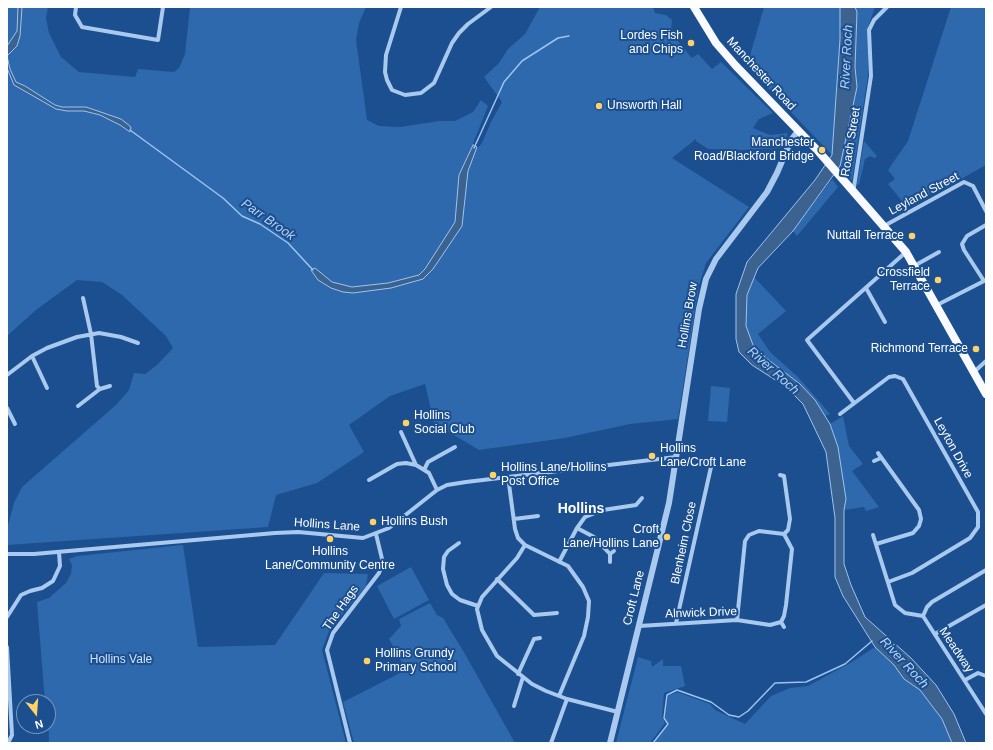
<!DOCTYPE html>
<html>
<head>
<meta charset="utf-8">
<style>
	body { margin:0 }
	#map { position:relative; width:993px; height:750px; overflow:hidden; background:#1b4f8f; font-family:Arial,sans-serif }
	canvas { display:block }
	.frame { position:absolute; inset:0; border:8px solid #fff; pointer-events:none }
	.north { position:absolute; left:16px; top:694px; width:40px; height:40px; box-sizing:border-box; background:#1b4f8f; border:1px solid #7695bc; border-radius:50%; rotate:163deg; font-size:11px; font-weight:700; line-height:16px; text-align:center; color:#fff }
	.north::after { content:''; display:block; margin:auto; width:14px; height:18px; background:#ffd166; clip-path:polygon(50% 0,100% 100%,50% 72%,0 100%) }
</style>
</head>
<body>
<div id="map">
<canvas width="993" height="750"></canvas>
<div class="frame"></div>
<div class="north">N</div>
</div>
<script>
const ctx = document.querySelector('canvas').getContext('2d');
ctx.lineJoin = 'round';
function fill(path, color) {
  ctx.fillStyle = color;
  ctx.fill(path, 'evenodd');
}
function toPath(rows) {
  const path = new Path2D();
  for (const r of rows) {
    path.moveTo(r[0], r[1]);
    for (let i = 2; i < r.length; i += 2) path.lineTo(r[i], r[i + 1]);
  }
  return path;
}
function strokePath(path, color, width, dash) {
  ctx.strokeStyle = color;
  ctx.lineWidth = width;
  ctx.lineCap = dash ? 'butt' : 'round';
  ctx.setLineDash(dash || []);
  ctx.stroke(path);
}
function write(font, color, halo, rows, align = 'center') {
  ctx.font = font + ' Arial,sans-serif';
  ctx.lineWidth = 4;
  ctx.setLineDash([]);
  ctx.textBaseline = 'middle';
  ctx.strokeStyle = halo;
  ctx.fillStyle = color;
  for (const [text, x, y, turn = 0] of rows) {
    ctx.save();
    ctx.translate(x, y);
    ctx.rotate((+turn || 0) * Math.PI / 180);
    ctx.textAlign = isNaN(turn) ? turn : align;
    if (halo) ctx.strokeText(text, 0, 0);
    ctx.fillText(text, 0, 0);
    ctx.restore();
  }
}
const green = toPath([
	[7,7,48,7,46,18,49,33,61,57,79,72,135,77,138,69,174,72,179,68,185,54,190,7,366,7,359,23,356,40,367,120,379,126,400,127,440,121,455,121,473,112,481,100,488,106,466,161,482,143,491,122,502,102,484,77,499,63,508,49,525,34,540,7,653,7,655,13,666,15,672,20,671,33,692,58,698,54,712,69,721,62,773,113,759,119,753,128,770,135,788,133,782,148,742,150,708,149,696,141,696,139,672,158,749,207,706,263,699,285,678,419,630,424,565,438,479,450,434,423,425,384,390,396,349,425,364,452,317,483,276,495,268,527,7,545,7,529,14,503,22,487,116,405,129,390,134,373,145,374,157,365,173,348,166,336,122,295,102,282,77,280,36,310,7,336],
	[764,7,840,7,840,39,832,155,747,66],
	[855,7,875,7,868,27,868,75,852,181,840,166,857,87,855,67,857,12],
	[951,7,986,7,986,165,936,193,932,192,927,198,907,207,888,184,895,179,888,170,908,141],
	[864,141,877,156,875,158,870,156,865,159,859,185,857,184],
	[832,179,838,187,797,236,793,231],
	[754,277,786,311,758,334,770,352,798,377,830,414,825,416,815,400,800,384,766,358,753,345,746,326,745,317,747,295],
	[711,386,730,388,727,422,708,421],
	[843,416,849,446,863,464,852,471,879,507,866,511,864,507,844,510,846,499,838,447,830,424],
	[183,545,198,647,275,645,324,573,368,574,366,586,329,631,322,650,346,743,49,743,48,702,45,702,37,602,49,598,66,583,71,574,72,565,69,559,77,556],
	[411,567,429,600,394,619,377,586],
	[430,603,437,615,443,618,465,654,515,743,354,743,343,702,406,670,389,639,401,626,399,619],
	[875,647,894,665,904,679,920,690,942,719,952,743,654,743,669,724,665,718,668,696,677,692,710,704,715,710,745,724,771,696,790,688,808,686,852,662],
	[638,657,651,661,652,667,663,659,663,666,681,666,685,686,664,693,662,717,665,723,650,743,616,743]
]);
const water = toPath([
	[18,7,22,7,20,36,17,46,7,56,10,69,16,82,25,86,55,105,62,107,86,107,121,119,130,126,131,128,130,132,120,125,100,115,84,111,67,111,56,109,14,85,7,68,7,46,17,31,18,7],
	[840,7,855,7,857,12,855,67,857,87,840,166,793,231,758,268,747,295,746,326,753,345,766,358,800,384,815,400,830,424,838,447,846,499,844,510,844,564,851,585,865,617,911,658,936,685,954,714,966,743,952,743,942,719,920,690,904,679,894,665,875,647,843,596,835,577,835,518,826,452,803,404,789,390,789,386,783,385,752,365,739,352,736,339,736,294,747,262,815,180,832,155,840,39,840,7],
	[473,145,477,147,468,171,462,226,433,269,423,279,391,288,353,293,343,292,331,288,318,280,311,270,315,268,332,282,352,287,388,283,419,275,425,269,455,222,459,175,473,145]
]);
const stream = toPath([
	[130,130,223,198,242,216,260,224,288,243,313,270],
	[474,148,504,82,522,61,558,38,569,36],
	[653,743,668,724,664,718,667,695,677,690,711,702,729,715,739,717,748,711,775,683,806,682,845,664,872,641]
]);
const minor = toPath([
	[76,7,75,15,82,27,158,40,163,7],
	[401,7,386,55,385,72,387,80,392,90,405,95,421,93,434,83,452,43,459,33,468,24,491,7],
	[851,190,854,187,871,76,869,30,874,20,887,7],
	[884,226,964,182,973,186,986,211],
	[914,266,939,252],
	[984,281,964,250,962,244,967,236,986,225],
	[866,288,885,322],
	[937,305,986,280],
	[32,356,47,388],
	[974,372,986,361],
	[7,375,32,356,47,348,77,337,99,333,121,337,138,343],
	[100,389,110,386],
	[854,403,807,340,906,252],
	[78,406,100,389,97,386,91,334,83,298],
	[7,408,15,424],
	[840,414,889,377,895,376,903,379,978,512,978,527,970,538,912,573,888,582],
	[401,432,416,465,429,473,437,490],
	[874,461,881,458],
	[424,470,428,462,455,447],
	[780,475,784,476,790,519,788,530,784,534],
	[369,480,397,464,406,463,416,465],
	[509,484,515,529,518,538,525,545,517,558,482,597,477,609,482,630,497,656,532,684,546,691,567,699,618,712],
	[514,519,538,516],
	[577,528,594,537,610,554,614,551],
	[873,535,895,605,905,613,923,616],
	[459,543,448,551,444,557,443,569,447,585,452,594,460,600,478,606],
	[876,544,913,533,919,526,921,519,919,510,878,453],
	[525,545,568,566,583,587,589,601,588,617,584,636,559,696],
	[7,554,34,554,275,533,298,532,363,538,389,528,437,490,447,485,466,482,676,457],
	[610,554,610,562],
	[559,562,577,528,585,517,603,510,636,505,642,498],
	[497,579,534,615,557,613],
	[923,616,986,714],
	[923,616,927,607,932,602,986,570],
	[7,617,21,595,30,591,42,588,53,581,60,566,59,552],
	[737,620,745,541,749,535,759,531,784,534,792,549,786,605,784,616,781,622],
	[781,622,784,627],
	[676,623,711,467],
	[639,626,737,620,770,625,781,622],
	[935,634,986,605],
	[7,647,12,735,8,743],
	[518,674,534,639,540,638],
	[965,680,978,673,986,676],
	[514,706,523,677],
	[350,743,327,650,333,633,379,573,383,563,376,534],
	[551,743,567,699]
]);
const tertiary = toPath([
	[610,743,669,503,699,309,706,279,716,259,767,192,777,173,791,140,798,131]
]);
const trunk = toPath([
	[694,7,716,43,736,66,819,152,906,252,986,394]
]);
const markers = [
	[691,43,4,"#ffd166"],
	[599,106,4,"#ffd166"],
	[822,150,4,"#ffd166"],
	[912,236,4,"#ffd166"],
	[938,280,4,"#ffd166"],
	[976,349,4,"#ffd166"],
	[406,423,4,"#ffd166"],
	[652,456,4,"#ffd166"],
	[493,475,4,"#ffd166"],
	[373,522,4,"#ffd166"],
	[667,537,4,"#ffd166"],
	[330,539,4,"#ffd166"],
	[367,661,4,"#ffd166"]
];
const poiNames = [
	["Lordes Fish",683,36],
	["and Chips",683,50],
	["Unsworth Hall",607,106,"left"],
	["Manchester",814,143],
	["Road/Blackford Bridge",814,157],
	["Nuttall Terrace",904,236],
	["Crossfield",930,273],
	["Terrace",930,287],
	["Richmond Terrace",968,349],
	["Hollins",414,416,"left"],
	["Social Club",414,430,"left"],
	["Hollins",660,449,"left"],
	["Lane/Croft Lane",660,463,"left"],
	["Hollins Lane/Hollins",501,468,"left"],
	["Post Office",501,482,"left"],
	["Hollins Bush",381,522,"left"],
	["Croft",659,530],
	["Lane/Hollins Lane",659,544],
	["Hollins",330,552,"center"],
	["Lane/Community Centre",330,566,"center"],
	["Hollins Grundy",375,654,"left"],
	["Primary School",375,668,"left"]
];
const streetNames = [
	["Manchester Road",761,74,47],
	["Roach Street",851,142,-81],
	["Leyland Street",924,194,-28],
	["Hollins Brow",688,315,-80],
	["Leyton Drive",953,448,61],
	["Hollins Lane",327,525,4],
	["Blenheim Close",684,543,-78],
	["Croft Lane",634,598,-76],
	["The Hags",341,608,-55],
	["Alnwick Drive",701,613,-2],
	["Meadway",956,650,56]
];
const parkNames = [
	["Hollins Vale",121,660]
];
const waterNames = [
	["River Roch",847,57,-87],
	["Parr Brook",268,220,35],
	["River Roch",773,371,42],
	["River Roch",904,663,47]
];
const quarterNames = [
	["Hollins",581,509]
];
fill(green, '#2e69ad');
fill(water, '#3c6290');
strokePath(water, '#9cc4f0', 1);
strokePath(stream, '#9cc4f0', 1.5);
strokePath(minor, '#a9c9ee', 4);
strokePath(tertiary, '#a9c9ee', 6);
strokePath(trunk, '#f8faff', 8);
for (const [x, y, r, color] of markers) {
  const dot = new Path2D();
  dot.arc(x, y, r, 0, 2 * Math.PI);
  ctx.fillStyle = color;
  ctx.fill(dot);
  strokePath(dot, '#1b4f8f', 1.5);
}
write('12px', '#fff', '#1b4f8f', poiNames, 'right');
write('12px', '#fff', '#1b4f8f', streetNames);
write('12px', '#cfe3fa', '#1b4f8f', parkNames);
write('italic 13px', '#b5d3f5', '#1b4f8f', waterNames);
write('bold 14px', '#fff', '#1b4f8f', quarterNames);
</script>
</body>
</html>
